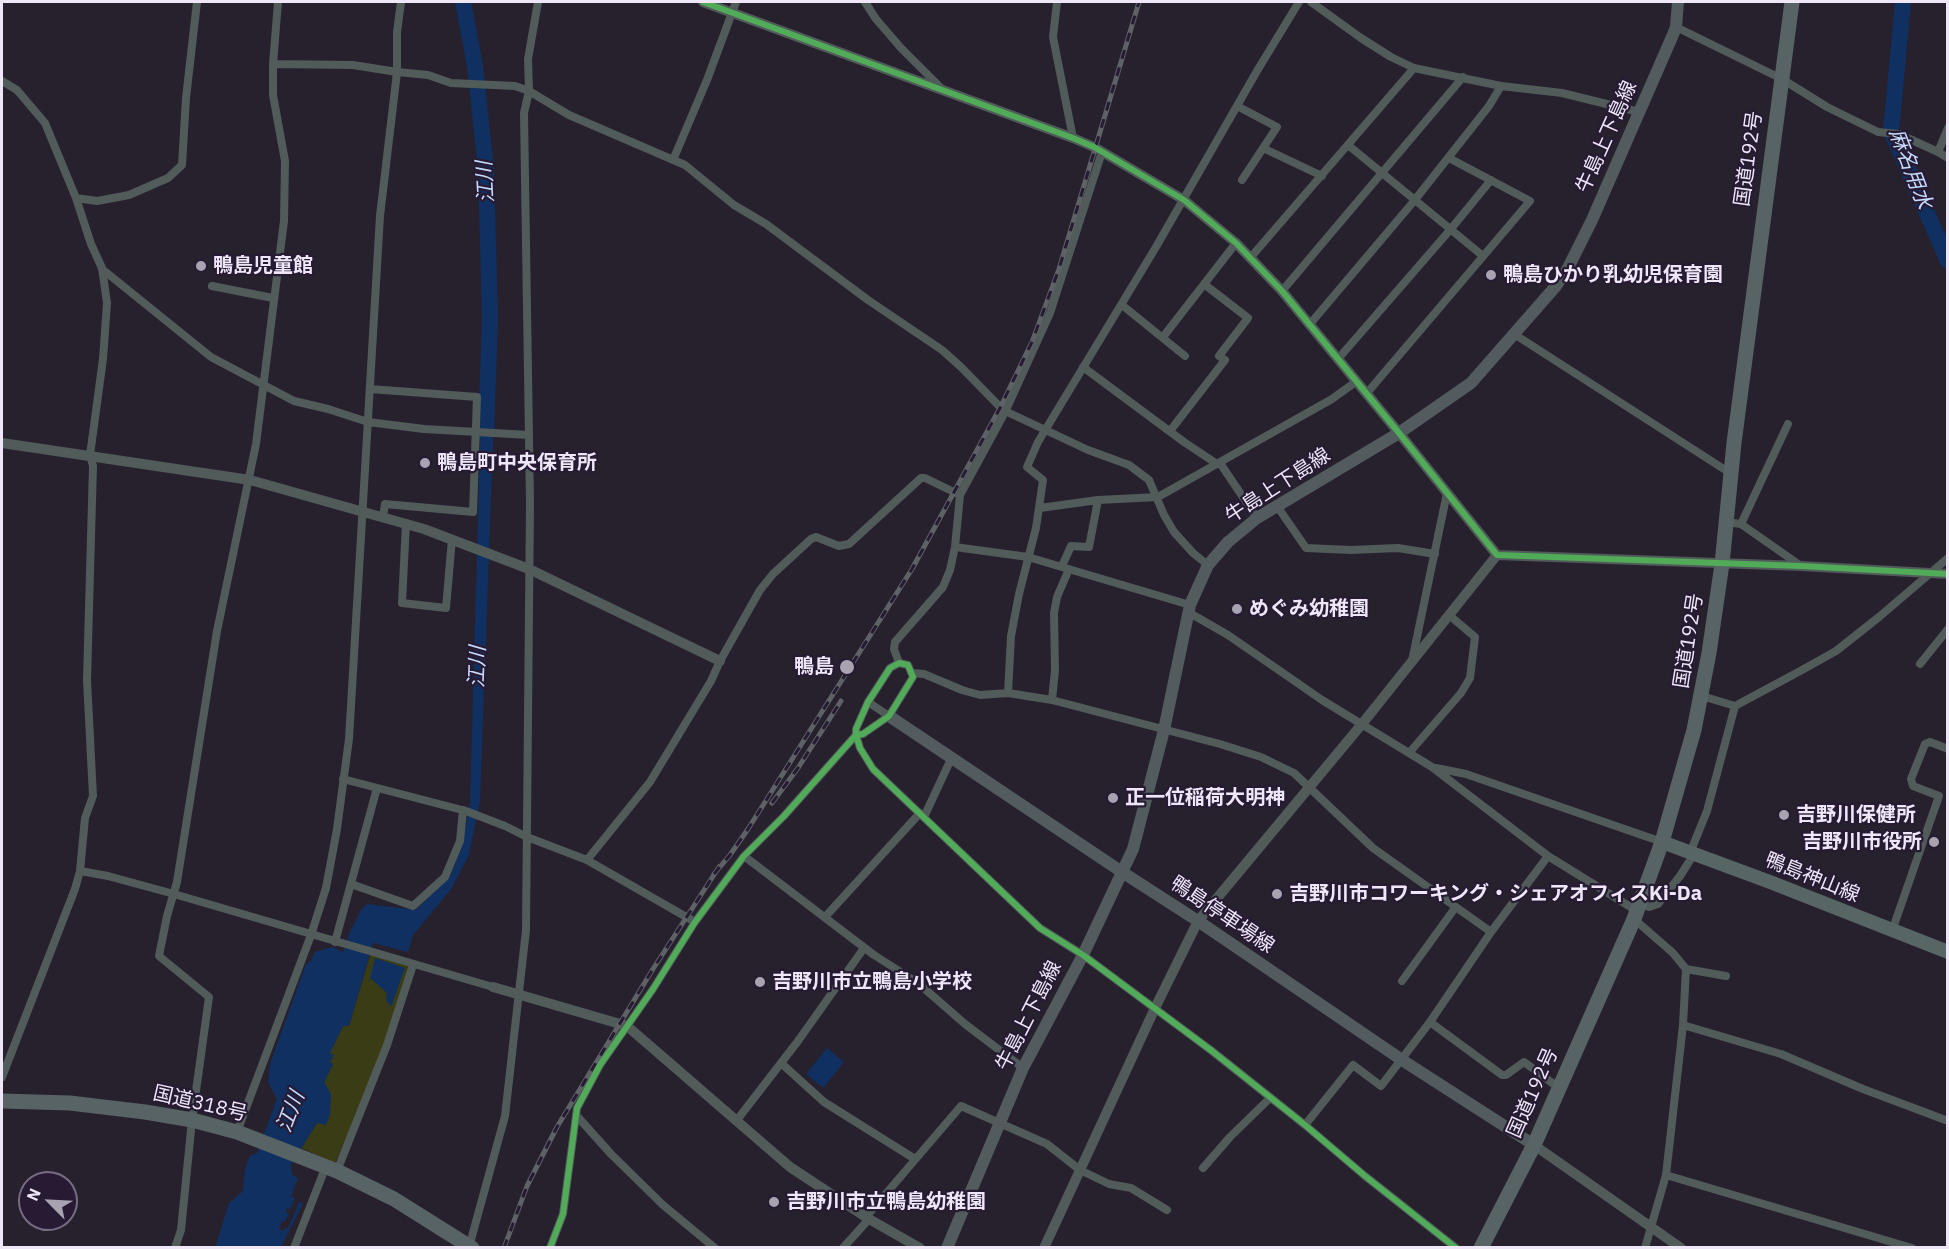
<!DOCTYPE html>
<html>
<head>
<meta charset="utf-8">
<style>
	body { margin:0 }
	#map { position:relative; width:1949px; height:1249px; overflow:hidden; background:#27212e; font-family:"IBM Plex Sans",sans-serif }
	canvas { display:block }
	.frame { position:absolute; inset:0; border:3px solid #efe7f8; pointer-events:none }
	.north { position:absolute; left:18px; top:1171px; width:60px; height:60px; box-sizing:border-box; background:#271b34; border:2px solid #776d82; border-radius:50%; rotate:294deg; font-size:16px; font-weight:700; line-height:24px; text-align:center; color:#efe7f8 }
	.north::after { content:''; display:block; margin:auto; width:21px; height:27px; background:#a9a2b1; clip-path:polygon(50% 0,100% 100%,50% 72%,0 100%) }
</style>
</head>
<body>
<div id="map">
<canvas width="1949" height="1249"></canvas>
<div class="frame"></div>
<div class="north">N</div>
</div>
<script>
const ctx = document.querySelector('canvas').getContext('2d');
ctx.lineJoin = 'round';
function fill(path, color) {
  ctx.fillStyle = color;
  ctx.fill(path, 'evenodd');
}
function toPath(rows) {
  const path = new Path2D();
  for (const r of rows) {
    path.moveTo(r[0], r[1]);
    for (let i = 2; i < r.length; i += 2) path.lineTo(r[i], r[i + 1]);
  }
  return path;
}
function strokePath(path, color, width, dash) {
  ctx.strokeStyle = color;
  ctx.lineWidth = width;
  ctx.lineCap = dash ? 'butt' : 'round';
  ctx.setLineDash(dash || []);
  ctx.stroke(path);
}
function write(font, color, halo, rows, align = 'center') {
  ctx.font = font + ' "IBM Plex Sans","Noto Sans JP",sans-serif';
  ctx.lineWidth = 4.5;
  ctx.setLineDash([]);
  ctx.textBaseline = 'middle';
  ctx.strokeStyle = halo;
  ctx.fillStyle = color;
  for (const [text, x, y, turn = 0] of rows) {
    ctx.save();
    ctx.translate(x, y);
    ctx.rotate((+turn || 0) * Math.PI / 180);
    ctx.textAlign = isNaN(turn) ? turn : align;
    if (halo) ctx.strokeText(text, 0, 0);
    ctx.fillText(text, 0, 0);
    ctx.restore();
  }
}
const green = toPath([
	[371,952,413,965,387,1046,335,1163,301,1148,317,1123,324,1082,333,1064,330,1063,329,1053,343,1026,349,1026]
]);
const water = toPath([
	[481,409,494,414,480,801,469,855,451,889,413,935,408,952,373,943,349,1026,343,1026,330,1053,334,1055,330,1062,333,1064,324,1082,331,1094,330,1115,326,1125,317,1123,291,1165,292,1175,298,1178,291,1196,295,1198,290,1209,287,1208,286,1212,289,1214,285,1221,282,1221,279,1229,284,1231,285,1228,288,1228,299,1202,303,1203,281,1247,215,1248,229,1203,243,1191,245,1169,250,1156,257,1153,277,1099,268,1082,270,1064,306,964,311,961,315,952,332,947,343,952,349,934,361,910,367,904,416,910,450,876,462,847,470,803],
	[375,958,405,968,391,1007,386,1000,387,993,370,978],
	[827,1048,844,1062,823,1088,806,1074]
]);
const river = toPath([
	[463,2,475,66,486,169,490,318,486,434],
	[1903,2,1891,131,1948,261]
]);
const minor = toPath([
	[865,2,876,19,901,48,942,89],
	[1057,2,1053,37,1073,138],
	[1311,2,1361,38,1391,57,1414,68,1501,86,1562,93,1639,112],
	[1676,27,1782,79,1827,107,1878,132,1899,134,1938,152,1948,128],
	[273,64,353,65,397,72,428,75,451,83,515,86,529,91,569,115,685,165,734,205,766,224,868,300,942,350,961,367,1003,410,1088,450,1129,465,1149,480,1164,515,1174,532,1193,553,1208,565],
	[2,81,17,90,45,123,76,198,91,244,102,268,107,303,103,359,90,455,93,466,87,680,93,796,85,818,80,871,75,889,2,1077],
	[1237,106,1277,127,1242,180],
	[1348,145,1483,256],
	[1263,148,1322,176],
	[1938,152,1948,158],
	[673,160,707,80,736,2],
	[76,198,97,201,129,195,168,178,182,165,186,98,197,2],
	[1251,257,1414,68],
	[102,269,211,357,294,401,328,409,368,422,424,429,529,435],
	[212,286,273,298],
	[1282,291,1463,77],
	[1122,305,1185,356],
	[1310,324,1414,201,1489,106,1501,86],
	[1514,334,1730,473],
	[1163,337,1236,243],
	[1338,359,1450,230,1491,180],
	[1083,367,1184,442,1217,464],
	[370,389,477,397,473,512,385,504,383,516],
	[1367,393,1530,201,1449,158],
	[1170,431,1225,360,1219,356,1248,318,1204,284],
	[1220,463,1257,518],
	[960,495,1005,412,1050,313,1102,152],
	[1277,506,1306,548,1351,550,1398,548,1435,554],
	[1040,508,1098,500,1158,497,1332,399,1357,381],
	[1725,522,1741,524,1788,424],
	[406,523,402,603,446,608,452,539],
	[1741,524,1801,566],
	[955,547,1028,557,1190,605],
	[1062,566,1071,546,1089,547,1098,500],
	[1188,612,1228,635,1322,700,1432,767,1548,856,1637,911],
	[1412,661,1447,493],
	[1920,664,1948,629],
	[913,673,924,674,962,690,980,695,1008,693,1052,700,1220,744,1261,757,1294,773,1373,848,1491,932],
	[1008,693,1011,636,1019,594,1036,528,1043,480,1027,467,1038,442,1156,247,1257,71,1299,2],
	[1702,696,1735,706,1802,670,1836,651,1879,617,1948,558],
	[1052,700,1055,670,1054,613,1057,597,1069,569],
	[868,702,889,716],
	[1409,753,1461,693,1470,678,1475,637,1449,615],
	[1436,768,1466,774,1662,842],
	[343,779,466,811,505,826,527,837,587,860,695,922],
	[924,817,951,759],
	[1690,853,1707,811,1735,706],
	[744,856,874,955,918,983,965,1024,1023,1068],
	[587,860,650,782,711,681,720,661,760,590,773,574,811,539,816,537,839,546,849,544,921,478,925,478,960,495,955,547,950,570,943,587,895,642,894,649,899,663],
	[80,871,108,876,174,894,493,987],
	[351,884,413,906,445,877,460,841,463,810],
	[1640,903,1649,907,1658,904,1680,876,1694,854],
	[825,917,920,813],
	[1634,919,1673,953,1686,969,1683,1025,1666,1175,1645,1248],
	[1892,931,1939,796,1913,786,1911,779,1925,744,1930,742,1948,749],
	[335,942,377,788],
	[1686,969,1726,976],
	[1402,981,1455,908],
	[1430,1022,1502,1075,1506,1075,1524,1062,1559,1088],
	[1683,1025,1781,1054,1863,1089,1948,1121],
	[781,1063,824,1102,915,1159],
	[576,1115,611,1154,663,1205,715,1248],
	[737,1120,798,1041,864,948],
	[1305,1125,1353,1065,1381,1086,1430,1022,1491,932,1548,856],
	[237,1132,311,935,326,888,337,829,349,739,380,216,397,72,397,32,401,2],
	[1203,1168,1230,1137,1270,1098],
	[337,1171,387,1045,413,965],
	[1666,1175,1912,1248],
	[866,1217,961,1106,1047,1144,1080,1170,1109,1184,1131,1188,1167,1210],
	[469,1247,505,1116,526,930,530,503,524,113,529,91,528,59,538,2],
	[175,1248,181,1230,192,1120,209,997,159,956,167,916,177,882,217,631,256,444,284,221,285,161,273,95,273,64,278,2],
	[294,1248,326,1166],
	[550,1248,563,1214,577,1108,600,1065,653,989,695,922,744,856,784,816,856,735,863,734,889,716,913,677,908,665,899,663,890,668,868,702,856,729,856,735,860,748,873,769,1040,928,1083,955,1212,1051,1305,1125,1365,1176,1456,1248],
	[843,1248,869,1219]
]);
const tertiary = toPath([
	[703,2,1073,138,1094,147,1184,200,1236,243,1282,291,1399,433,1497,555,1801,566,1948,574],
	[2,443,250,480,424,529,529,569,720,661],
	[493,987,627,1026,790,1167,869,1219,920,1248],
	[1534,1145,1681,1248],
	[1044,1248,1155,1008,1198,921,1362,724,1497,555]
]);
const secondary = toPath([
	[889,716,1122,872,1198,921,1402,1060,1534,1145],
	[947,1248,1023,1068,1083,955,1133,849,1164,730,1190,605,1208,565,1228,542,1257,518,1399,433,1471,383,1556,286,1568,268,1592,220,1672,37,1676,27,1678,2]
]);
const primary = toPath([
	[1662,842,1770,882,1948,952]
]);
const trunk = toPath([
	[2,1101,70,1103,145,1112,192,1120,237,1132,337,1171,394,1199,472,1248],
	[1481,1248,1534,1145,1634,919,1662,842,1694,730,1709,653,1722,564,1734,443,1792,2]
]);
const rail = toPath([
	[772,803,798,768,841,701],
	[714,874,730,855,748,829,912,569,1000,408,1032,342,1059,269,1139,2],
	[504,1248,527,1186,557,1127,653,969,719,867]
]);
const cycleway = toPath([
	[703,2,1073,138,1094,147,1184,200,1236,243,1282,291,1399,433,1497,555,1801,566,1948,574],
	[550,1248,563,1214,577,1108,600,1065,653,989,695,922,744,856,784,816,856,735,863,734,889,716,913,677,908,665,899,663,890,668,868,702,856,729,856,735,860,748,873,769,1040,928,1083,955,1212,1051,1305,1125,1365,1176,1456,1248]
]);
const markers = [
	[201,266,6,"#a9a2b1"],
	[1491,275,6,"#a9a2b1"],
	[425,463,6,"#a9a2b1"],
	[1237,609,6,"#a9a2b1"],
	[847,667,8,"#a9a2b1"],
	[1113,798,6,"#a9a2b1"],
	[1784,815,6,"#a9a2b1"],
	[1934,842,6,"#a9a2b1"],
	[1277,894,6,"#a9a2b1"],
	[760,982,6,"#a9a2b1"],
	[774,1202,6,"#a9a2b1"]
];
const streetNames = [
	["牛島上下島線",1607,137,-66],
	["国道192号",1749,159,-82],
	["牛島上下島線",1278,486,-33],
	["国道192号",1689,641,-81],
	["鴨島神山線",1812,878,22],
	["鴨島停車場線",1222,915,34],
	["牛島上下島線",1029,1016,-63],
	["国道192号",1533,1093,-66],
	["国道318号",200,1104,13]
];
const poiNames = [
	["鴨島児童館",213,266],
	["鴨島ひかり乳幼児保育園",1503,275],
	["鴨島町中央保育所",437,463],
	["めぐみ幼稚園",1249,609],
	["鴨島",834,667,"right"],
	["正一位稲荷大明神",1125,798],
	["吉野川保健所",1796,815],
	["吉野川市役所",1922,842,"right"],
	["吉野川市コワーキング・シェアオフィスKi-Da",1289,894],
	["吉野川市立鴨島小学校",772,982],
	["吉野川市立鴨島幼稚園",786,1202]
];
const waterNames = [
	["麻名用水",1910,169,69],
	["江川",486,182,-93],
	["江川",478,667,-88],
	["江川",291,1112,-69]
];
fill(green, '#393c14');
fill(water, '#103061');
strokePath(river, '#103061', 16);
strokePath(minor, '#505b5a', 8);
strokePath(tertiary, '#505b5a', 10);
strokePath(secondary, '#525c5e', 12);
strokePath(primary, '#586565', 14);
strokePath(trunk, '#576364', 15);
strokePath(rail, '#5e6165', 5);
strokePath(rail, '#271b34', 3, [9]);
strokePath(cycleway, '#51ab58', 6);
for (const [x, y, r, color] of markers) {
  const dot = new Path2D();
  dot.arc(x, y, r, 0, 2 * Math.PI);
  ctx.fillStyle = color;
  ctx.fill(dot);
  strokePath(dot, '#271b34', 2);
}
write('20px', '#efe7f8', '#271b34', streetNames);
write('bold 20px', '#efe7f8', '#271b34', poiNames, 'left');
write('italic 21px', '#c5dbfd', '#271b34', waterNames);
</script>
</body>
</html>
